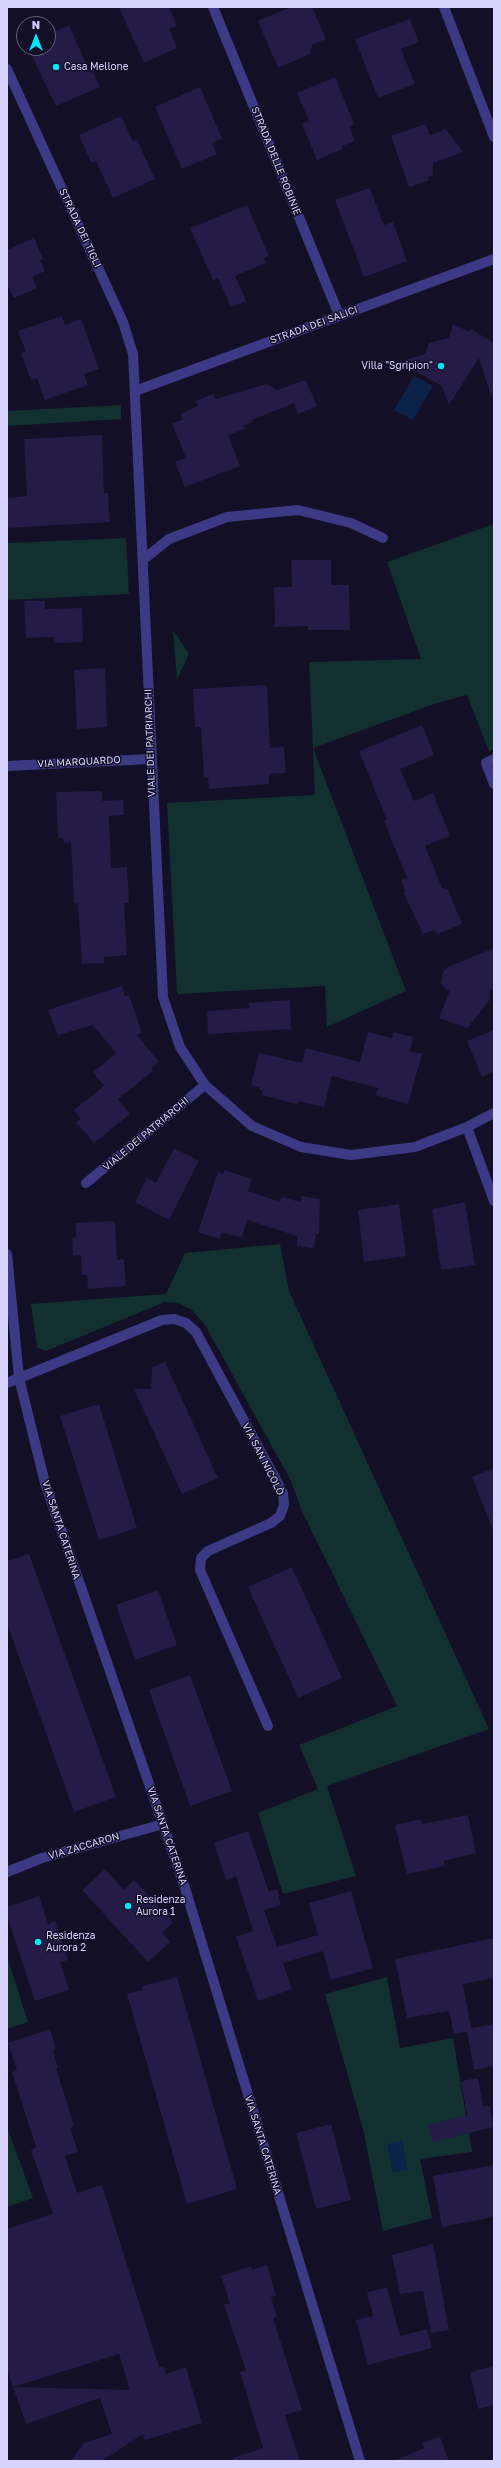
<!DOCTYPE html>
<html>
<head>
<meta charset="utf-8">
<style>
	body { margin:0 }
	#map { position:relative; width:501px; height:2468px; overflow:hidden; background:#130f26; font-family:"Golos Text",sans-serif }
	canvas { display:block }
	.frame { position:absolute; inset:0; border:8px solid #d9d4ff; pointer-events:none }
	.north { position:absolute; left:16px; top:16px; width:40px; height:40px; box-sizing:border-box; background:#130f26; border:1px solid #625e7d; border-radius:50%; rotate:0deg; font-size:11px; font-weight:700; line-height:16px; text-align:center; color:#d9d4ff }
	.north::after { content:''; display:block; margin:auto; width:14px; height:18px; background:#00e5ff; clip-path:polygon(50% 0,100% 100%,50% 72%,0 100%) }
</style>
</head>
<body>
<div id="map">
<canvas width="501" height="2468"></canvas>
<div class="frame"></div>
<div class="north">N</div>
</div>
<script>
const ctx = document.querySelector('canvas').getContext('2d');
ctx.lineJoin = 'round';
function fill(path, color) {
  ctx.fillStyle = color;
  ctx.fill(path, 'evenodd');
}
function toPath(rows) {
  const path = new Path2D();
  for (const r of rows) {
    path.moveTo(r[0], r[1]);
    for (let i = 2; i < r.length; i += 2) path.lineTo(r[i], r[i + 1]);
  }
  return path;
}
function strokePath(path, color, width, dash) {
  ctx.strokeStyle = color;
  ctx.lineWidth = width;
  ctx.lineCap = dash ? 'butt' : 'round';
  ctx.setLineDash(dash || []);
  ctx.stroke(path);
}
function write(font, color, halo, rows, align = 'center') {
  ctx.font = font + ' "Golos Text",sans-serif';
  ctx.lineWidth = 3;
  ctx.setLineDash([]);
  ctx.textBaseline = 'middle';
  ctx.strokeStyle = halo;
  ctx.fillStyle = color;
  for (const [text, x, y, turn = 0] of rows) {
    ctx.save();
    ctx.translate(x, y);
    ctx.rotate((+turn || 0) * Math.PI / 180);
    ctx.textAlign = isNaN(turn) ? turn : align;
    if (halo) ctx.strokeText(text, 0, 0);
    ctx.fillText(text, 0, 0);
    ctx.restore();
  }
}
const green = toPath([
	[121,405,121,419,7,426,7,411],
	[494,524,494,749,489,751,467,695,437,703,313,748,406,991,327,1027,325,986,177,994,167,803,315,795,313,748,309,662,421,659,387,562],
	[126,538,129,594,7,600,7,543],
	[173,630,189,654,177,680],
	[280,1244,289,1291,489,1729,327,1786,356,1876,283,1894,258,1813,318,1789,299,1745,397,1706,302,1511,290,1479,205,1325,192,1310,178,1303,165,1302,46,1351,37,1347,31,1304,166,1294,185,1253],
	[7,1956,28,2022,7,2029],
	[387,1977,400,2048,453,2038,472,2152,420,2159,432,2218,383,2231,364,2133,325,1994],
	[7,2127,33,2198,7,2207]
]);
const water = toPath([
	[414,376,433,386,413,420,394,410],
	[402,2141,408,2170,393,2173,387,2144]
]);
const building = toPath([
	[119,7,169,7,177,26,169,29,177,48,144,63],
	[291,7,312,7,326,39,312,45,310,54,278,68,258,21],
	[410,19,419,42,401,49,415,84,378,98,355,39],
	[69,25,90,73,93,72,100,87,56,106,28,48,48,48,48,34],
	[335,77,354,124,349,126,355,141,342,146,343,149,317,160,302,124,309,121,297,93],
	[200,87,222,138,212,143,217,154,182,169,155,107],
	[121,116,133,141,137,140,155,179,113,198,96,161,91,163,79,135],
	[426,124,430,135,446,129,463,152,433,163,433,175,428,177,429,180,409,187,391,136],
	[370,188,382,221,385,225,393,222,407,261,364,277,335,200],
	[247,205,269,256,264,258,266,263,235,276,246,301,231,307,218,278,213,280,190,228],
	[34,238,43,259,40,260,45,271,32,277,37,288,14,298,7,285,7,250],
	[62,316,65,325,81,319,99,369,84,374,88,385,45,400,37,378,31,380,21,353,26,352,18,331],
	[453,324,470,332,469,328,494,343,494,395,491,396,479,358,449,405,442,386,399,362,425,354,429,343,449,338],
	[306,380,317,406,298,414,294,403,252,420,253,422,243,426,245,429,228,435,240,466,185,487,175,462,186,458,172,423,183,420,180,414,198,406,196,401,213,394,216,399,266,384,277,390],
	[102,435,104,493,108,493,110,522,7,528,7,498,27,496,24,439],
	[291,560,331,560,331,585,349,585,350,630,308,630,308,626,275,627,274,587,292,587],
	[24,601,45,601,45,609,82,608,83,642,54,643,54,637,26,638],
	[105,668,107,727,77,729,74,670],
	[267,685,270,748,284,747,286,773,269,774,269,784,209,789,208,778,204,778,201,727,195,727,193,689],
	[422,725,434,755,400,769,414,801,433,793,450,836,425,846,442,888,448,890,462,924,438,934,433,930,423,934,403,892,405,891,401,880,407,878,384,821,387,820,359,751],
	[102,791,102,801,123,800,124,815,109,816,111,868,127,867,129,903,124,903,127,955,104,957,104,963,82,964,78,903,74,904,71,842,64,843,63,838,58,838,56,792],
	[494,948,494,988,490,990,489,1001,467,1028,439,1018,450,990,447,991,441,983,443,972,448,967],
	[122,986,125,996,129,995,142,1033,137,1035,159,1062,151,1068,153,1071,118,1099,130,1114,94,1143,76,1122,81,1119,74,1110,104,1086,93,1072,116,1053,93,1025,58,1035,48,1010],
	[290,1000,291,1029,208,1034,207,1011,249,1008,248,1003],
	[494,1030,494,1072,482,1077,467,1041],
	[368,1032,392,1038,393,1032,413,1037,410,1051,422,1054,408,1104,376,1095,378,1088,332,1076,324,1107,298,1101,297,1104,262,1095,263,1091,260,1090,260,1088,251,1085,259,1053,302,1063,306,1048,360,1062],
	[174,1148,199,1161,169,1220,135,1202,147,1178,156,1183],
	[224,1170,252,1179,248,1191,280,1202,281,1197,301,1202,301,1196,320,1199,319,1234,316,1234,314,1248,297,1246,297,1236,247,1220,242,1237,221,1233,220,1239,198,1232,218,1171,223,1174],
	[465,1202,475,1265,441,1270,432,1209],
	[399,1204,406,1256,364,1262,358,1210],
	[115,1221,117,1260,124,1259,126,1286,88,1289,87,1275,82,1275,81,1255,73,1256,72,1238,76,1237,76,1223],
	[165,1362,218,1478,182,1494,134,1389,151,1389,152,1368],
	[99,1404,137,1528,99,1540,60,1416],
	[494,1468,494,1529,493,1530,472,1477],
	[29,1554,116,1797,74,1812,7,1623,7,1561],
	[292,1567,342,1678,298,1698,248,1587],
	[158,1590,177,1645,135,1660,116,1605],
	[190,1675,232,1791,190,1806,149,1690],
	[468,1815,476,1853,444,1861,445,1866,407,1874,395,1825,421,1819,422,1824],
	[248,1831,269,1892,277,1889,281,1905,264,1910,277,1947,318,1935,309,1903,351,1891,373,1968,331,1980,323,1951,283,1963,292,1989,258,2001,236,1937,253,1931,236,1876,226,1880,214,1843],
	[105,1869,124,1890,134,1880,173,1922,162,1933,170,1942,148,1962,82,1890],
	[39,1896,48,1924,55,1921,68,1960,60,1962,69,1990,35,2001,7,1916,7,1907],
	[494,1938,494,1978,463,1984,471,2028,494,2024,494,2066,474,2070,467,2032,454,2034,449,2011,407,2018,395,1959],
	[177,1977,237,2189,187,2204,127,1994,143,1990,142,1986],
	[50,2029,56,2049,53,2050,58,2068,56,2068,74,2126,70,2128,78,2152,65,2156,77,2193,102,2185,159,2367,164,2366,166,2374,186,2367,202,2423,145,2440,143,2434,102,2461,71,2461,84,2443,112,2434,100,2398,26,2424,13,2387,130,2390,119,2354,13,2387,7,2370,7,2229,53,2214,31,2150,36,2147,12,2072,17,2070,8,2043],
	[478,2078,483,2106,490,2106,493,2127,433,2142,429,2125,467,2115,461,2081],
	[331,2124,351,2200,316,2209,296,2133],
	[494,2165,494,2217,442,2227,433,2176],
	[433,2244,449,2330,431,2333,423,2291,400,2294,392,2255],
	[267,2265,276,2295,271,2297,277,2317,273,2318,302,2410,285,2415,300,2461,233,2461,233,2458,263,2448,240,2372,246,2370,224,2305,230,2303,221,2276,251,2266,252,2270],
	[387,2288,400,2336,427,2329,432,2348,368,2365,356,2320,373,2316,367,2292],
	[494,2366,494,2405,478,2409,470,2372],
	[440,2437,449,2461,394,2461,424,2448,422,2443]
]);
const minor = toPath([
	[213,7,339,315],
	[444,7,494,137],
	[7,69,123,322,133,354,163,997,180,1047,205,1085,252,1126,301,1147,351,1155,415,1147,467,1127,494,1113],
	[135,391,494,259],
	[144,559,169,539,227,517,298,510,351,523,383,538],
	[494,759,486,763,494,784],
	[7,766,150,759],
	[467,1127,494,1201],
	[86,1183,205,1085],
	[7,1383,162,1320,174,1319,186,1323,196,1332,283,1493,284,1505,280,1516,271,1523,208,1551,201,1558,200,1570,268,1726],
	[7,1872,42,1858,163,1824]
]);
const tertiary = toPath([
	[7,1254,19,1378,45,1483,185,1888,360,2461]
]);
const markers = [
	[56,67,4,"#00e5ff"],
	[441,366,4,"#00e5ff"],
	[128,1906,4,"#00e5ff"],
	[38,1942,4,"#00e5ff"]
];
const poiNames = [
	["Casa Mellone",64,67],
	["Villa \"Sgripion\"",433,366,"right"],
	["Residenza",136,1900],
	["Aurora 1",136,1912],
	["Residenza",46,1936],
	["Aurora 2",46,1948]
];
const streetNames = [
	["STRADA DELLE ROBINIE",276,161,68],
	["STRADA DEI TIGLI",80,228,65],
	["STRADA DEI SALICI",314,325,-20],
	["VIALE DEI PATRIARCHI",150,743,-92],
	["VIA MARQUARDO",79,762,-3],
	["VIALE DEI PATRIARCHI",146,1134,-40],
	["VIA SAN NICOLÒ",263,1459,63],
	["VIA SANTA CATERINA",61,1530,72],
	["VIA SANTA CATERINA",167,1836,71],
	["VIA ZACCARON",84,1846,-16],
	["VIA SANTA CATERINA",263,2145,73]
];
fill(green, '#12302f');
fill(water, '#0c2248');
fill(building, '#241b47');
strokePath(minor, '#3d3a85', 10);
strokePath(tertiary, '#3d3a85', 10);
for (const [x, y, r, color] of markers) {
  const dot = new Path2D();
  dot.arc(x, y, r, 0, 2 * Math.PI);
  ctx.fillStyle = color;
  ctx.fill(dot);
  strokePath(dot, '#130f26', 1.5);
}
write('10px', '#d9d4ff', '#130f26', poiNames, 'left');
write('10px', '#d9d4ff', '#130f26', streetNames);
</script>
</body>
</html>
